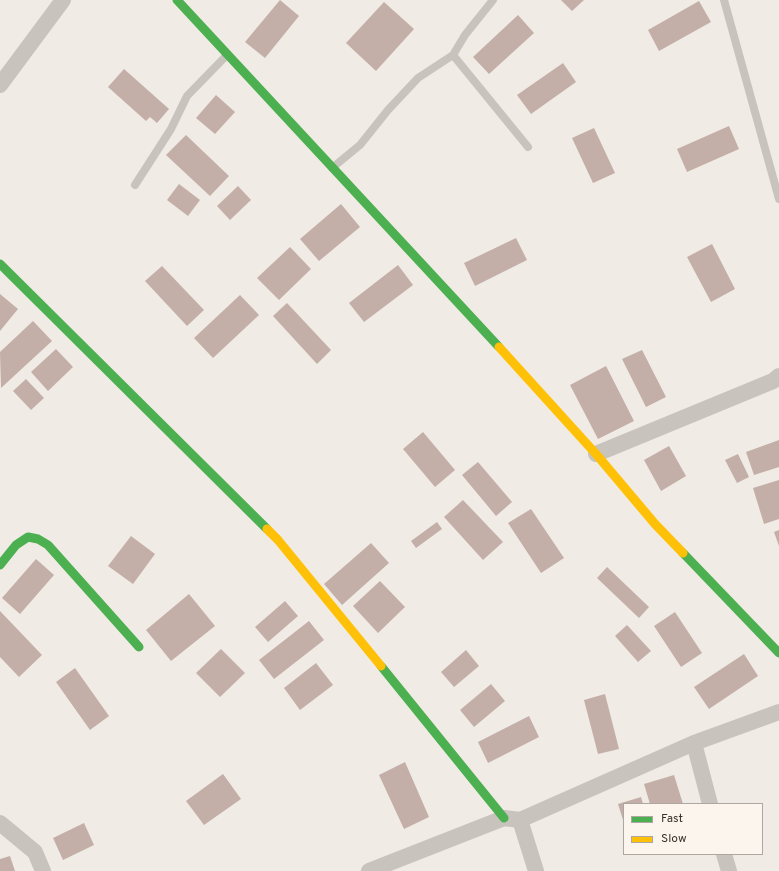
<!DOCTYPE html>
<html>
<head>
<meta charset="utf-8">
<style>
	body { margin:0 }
	#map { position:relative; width:779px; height:871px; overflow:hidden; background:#f0ebe5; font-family:Overpass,sans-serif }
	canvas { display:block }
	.legend { position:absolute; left:623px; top:803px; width:140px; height:52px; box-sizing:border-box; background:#fbf5ee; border:1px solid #aea6a0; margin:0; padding:5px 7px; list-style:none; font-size:12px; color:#3b302b }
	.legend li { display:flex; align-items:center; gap:8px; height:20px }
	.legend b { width:20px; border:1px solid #aea6a0 }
</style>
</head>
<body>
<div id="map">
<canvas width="779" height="871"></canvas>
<ul class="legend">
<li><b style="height:5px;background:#4caf50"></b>Fast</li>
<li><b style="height:5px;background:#ffc107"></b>Slow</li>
</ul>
</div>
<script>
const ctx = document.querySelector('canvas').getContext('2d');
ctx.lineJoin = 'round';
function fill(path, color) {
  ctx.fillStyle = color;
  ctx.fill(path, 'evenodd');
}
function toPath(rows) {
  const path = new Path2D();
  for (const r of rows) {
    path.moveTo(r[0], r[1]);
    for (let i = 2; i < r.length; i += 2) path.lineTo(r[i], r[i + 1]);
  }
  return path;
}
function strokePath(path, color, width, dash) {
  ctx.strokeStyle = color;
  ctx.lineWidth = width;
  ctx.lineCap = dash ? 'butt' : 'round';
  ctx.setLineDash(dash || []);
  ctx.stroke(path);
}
const building = toPath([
	[280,0,299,16,265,58,245,42],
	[561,0,584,0,572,11],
	[699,1,711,22,659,51,648,30],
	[384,2,414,29,376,71,346,43],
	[518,15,534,33,489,74,473,57],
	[563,63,576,82,531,114,517,95],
	[124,69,169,109,157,123,150,117,146,121,108,87],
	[216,95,235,112,215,134,196,118],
	[729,126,739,149,687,172,677,149],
	[594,128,615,173,593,183,572,138],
	[186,135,229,176,210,196,166,155],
	[179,184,200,200,188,216,167,200],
	[238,186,251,200,230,220,217,206],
	[341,204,360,227,319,261,300,239],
	[516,238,527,260,475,286,464,263],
	[712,244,735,289,711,302,687,257],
	[290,247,311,269,279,300,257,278],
	[398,265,413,285,364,322,349,303],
	[162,266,204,310,187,326,145,281],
	[0,294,18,309,0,331],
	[240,295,259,315,213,358,194,338],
	[287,303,331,350,317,364,273,316],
	[33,321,52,341,1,388,0,352],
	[56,349,73,367,48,391,31,372],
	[642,350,666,397,646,407,622,359],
	[606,366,634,421,598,439,570,385],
	[26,379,44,398,31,410,13,391],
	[423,432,455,470,435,487,403,449],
	[779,440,779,467,754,475,746,452],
	[669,446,686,476,661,491,644,460],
	[738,454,749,477,737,483,725,460],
	[478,462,512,502,496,516,462,475],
	[779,480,779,519,764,524,753,488],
	[463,500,503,542,483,560,444,517],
	[531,509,564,558,541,573,508,523],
	[437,522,442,529,416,548,411,541],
	[779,530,779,546,774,532],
	[131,536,155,554,133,584,108,566],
	[371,543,389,563,342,605,324,584],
	[36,559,54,575,20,614,2,598],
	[607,567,649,607,639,618,597,578],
	[380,581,405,607,378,633,353,606],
	[189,594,215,626,171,661,146,630],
	[285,601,298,616,268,642,255,627],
	[0,611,42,655,19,677,0,657],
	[675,612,702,653,681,667,654,626],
	[309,621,324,640,274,679,259,660],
	[627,625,651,651,638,662,615,636],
	[221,649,245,673,220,697,196,673],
	[466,650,479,666,454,687,441,672],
	[744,654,758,676,709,709,694,687],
	[316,663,333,685,300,710,284,688],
	[75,668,109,716,90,730,56,682],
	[491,684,505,701,474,727,460,710],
	[605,694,619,749,598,754,584,700],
	[529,716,539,737,488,763,478,742],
	[405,762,429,817,404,829,379,775],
	[223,774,241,799,204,825,186,801],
	[674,775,683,804,650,804,644,784],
	[641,797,643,804,624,804,624,823,618,804],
	[84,823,94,845,63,860,53,838],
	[10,856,15,871,0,871,0,859]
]);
const lane = toPath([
	[724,0,779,199],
	[453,55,528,147],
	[332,168,360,145,388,110,418,78,453,55,465,35,493,0],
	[135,185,171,129,187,96,226,56]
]);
const street = toPath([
	[0,85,63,0],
	[596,454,773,381,779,376],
	[694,743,710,804],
	[520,820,536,871],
	[0,823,35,852,43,871],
	[724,854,729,871],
	[369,871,504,818,520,820,694,743,779,712]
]);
const fast = toPath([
	[177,0,499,347],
	[0,264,267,529],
	[683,553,779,653],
	[0,565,16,545,28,537,38,539,48,545,139,647],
	[381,666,504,818]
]);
const slow = toPath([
	[499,347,596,454,655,524,683,553],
	[267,529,278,540,381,666]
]);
fill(building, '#c3afa7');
strokePath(lane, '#c9c3be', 8);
strokePath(street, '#c9c3be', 16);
strokePath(fast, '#4caf50', 9);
strokePath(slow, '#ffc107', 9);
</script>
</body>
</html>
